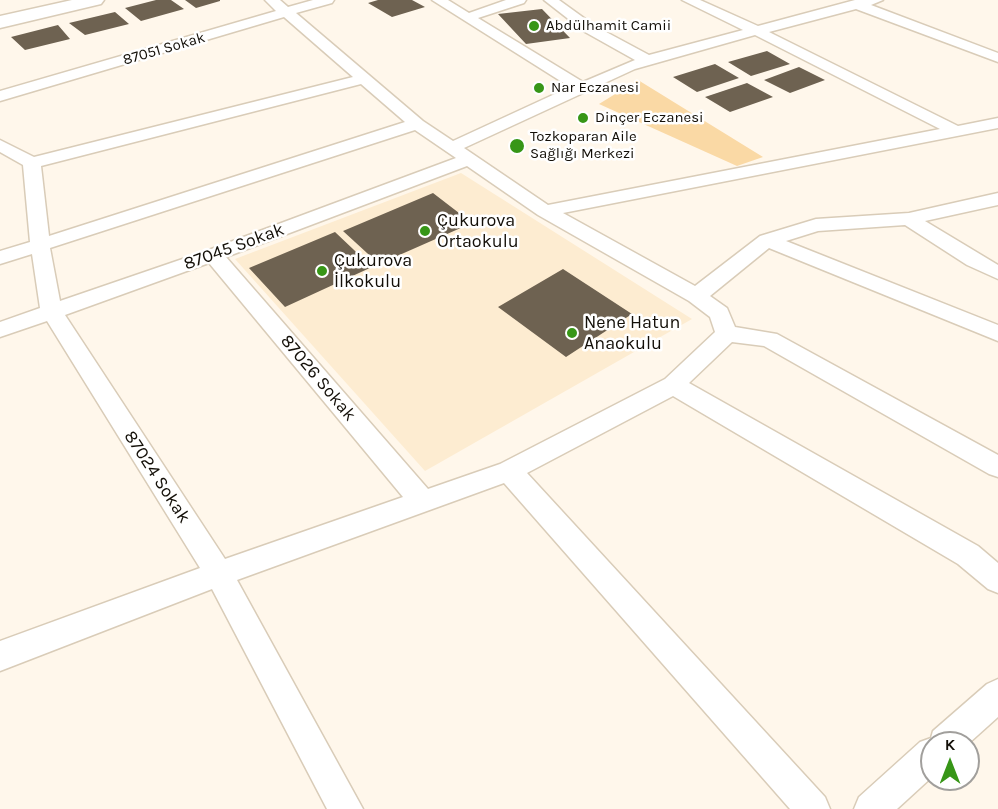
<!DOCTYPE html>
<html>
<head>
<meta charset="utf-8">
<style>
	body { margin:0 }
	#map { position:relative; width:998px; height:809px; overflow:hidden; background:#fff7eb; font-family:Karla,sans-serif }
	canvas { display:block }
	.north { position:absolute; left:920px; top:731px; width:60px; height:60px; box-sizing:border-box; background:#fff; border:2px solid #a19f9c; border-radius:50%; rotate:0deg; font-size:16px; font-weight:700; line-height:24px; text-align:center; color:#130f08 }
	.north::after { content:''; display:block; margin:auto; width:21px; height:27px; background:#379617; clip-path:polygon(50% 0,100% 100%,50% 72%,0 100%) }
</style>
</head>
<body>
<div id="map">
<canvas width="998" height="809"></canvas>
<div class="north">K</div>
</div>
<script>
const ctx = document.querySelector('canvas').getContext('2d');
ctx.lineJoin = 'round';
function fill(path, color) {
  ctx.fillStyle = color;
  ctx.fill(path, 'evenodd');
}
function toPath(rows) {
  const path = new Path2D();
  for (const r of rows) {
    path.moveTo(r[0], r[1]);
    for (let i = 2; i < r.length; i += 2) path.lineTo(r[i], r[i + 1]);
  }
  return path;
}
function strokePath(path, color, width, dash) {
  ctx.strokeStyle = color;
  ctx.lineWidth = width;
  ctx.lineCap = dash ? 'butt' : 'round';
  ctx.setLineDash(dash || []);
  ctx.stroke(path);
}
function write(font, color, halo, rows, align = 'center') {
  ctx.font = font + ' Karla,sans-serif';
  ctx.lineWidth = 5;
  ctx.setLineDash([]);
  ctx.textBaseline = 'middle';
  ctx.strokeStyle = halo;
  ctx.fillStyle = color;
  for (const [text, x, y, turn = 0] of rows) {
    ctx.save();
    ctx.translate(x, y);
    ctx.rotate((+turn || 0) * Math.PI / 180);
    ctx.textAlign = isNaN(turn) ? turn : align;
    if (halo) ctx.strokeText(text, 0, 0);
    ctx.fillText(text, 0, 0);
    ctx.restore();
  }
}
const built = toPath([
	[461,173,692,319,425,471,235,259]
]);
const green = toPath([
	[638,80,763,157,737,166,599,104]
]);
const building = toPath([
	[156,0,171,0,184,9,141,21,125,8],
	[185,0,220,0,220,1,196,8],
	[378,0,412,0,425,7,392,17,368,3],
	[542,9,570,38,526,44,498,14],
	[115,12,129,24,85,35,69,23],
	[58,25,70,39,25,50,11,37],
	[767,51,790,64,751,76,728,62],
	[715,64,739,78,697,92,673,77],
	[799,67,825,80,790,93,764,80],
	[747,83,773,97,730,112,705,97],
	[433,193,472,223,379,264,343,231],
	[335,232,372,267,285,307,249,268],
	[563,269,632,314,566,357,498,307]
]);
const street = toPath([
	[265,0,280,0,288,7,313,0,334,0,332,3,296,13,423,121,453,141,570,87,432,0,448,0,469,13,506,0,526,0,524,3,478,18,583,82,635,60,585,32,544,0,559,0,595,26,649,55,743,30,682,0,700,0,758,26,855,0,883,0,871,5,998,53,998,62,856,9,769,32,958,126,998,118,998,128,563,213,695,286,760,236,816,219,909,213,998,193,998,205,925,221,998,265,998,279,967,265,905,225,818,231,786,241,998,325,998,341,769,248,710,296,727,308,735,327,777,334,998,455,998,477,989,474,764,346,732,342,689,383,978,546,998,563,998,593,988,589,958,564,673,396,527,473,825,797,830,809,790,809,504,483,237,580,363,809,327,809,212,589,0,671,0,641,200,568,47,321,0,337,0,322,40,308,32,254,0,264,0,251,30,242,23,165,0,152,0,140,34,157,353,77,284,17,0,101,0,91,276,11,265,0],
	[755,35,940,129,548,205,464,148,635,69,755,35],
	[361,84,405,122,49,236,41,166,361,84],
	[415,130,456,158,206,251,60,301,50,248,415,130],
	[467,166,538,215,689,301,710,317,715,332,665,379,500,464,428,489,226,257,467,166],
	[209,263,403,497,225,559,65,315,209,263],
	[998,679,998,717,968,744,932,743,932,777,897,809,854,809,859,797,920,742,931,738,933,731,987,684,998,679]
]);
const secondary = toPath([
	[72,0,104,0,101,4,0,28,0,16,72,0]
]);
const markers = [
	[534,26,6,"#379617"],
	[539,88,6,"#379617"],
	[583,118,6,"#379617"],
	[517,146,8,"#379617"],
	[425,231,6,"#379617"],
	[322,271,6,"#379617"],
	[572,333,6,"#379617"]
];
const farPoinames = [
	["Abdülhamit Camii",546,26],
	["Nar Eczanesi",551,88],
	["Dinçer Eczanesi",595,118],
	["Tozkoparan Aile",530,137],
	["Sağlığı Merkezi",530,154]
];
const farStreetnames = [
	["87051 Sokak",164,49,-16]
];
const poiNames = [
	["Çukurova",437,221],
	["Ortaokulu",437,242],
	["Çukurova",334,261],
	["İlkokulu",334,282],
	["Nene Hatun",584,323],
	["Anaokulu",584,344]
];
const streetNames = [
	["87045 Sokak",234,247,-20],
	["87026 Sokak",318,378,50],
	["87024 Sokak",157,477,57]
];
fill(built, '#fdecd1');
fill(green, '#fad9a5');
fill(building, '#6e6251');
strokePath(street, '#d9ccb8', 3);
strokePath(secondary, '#d9ccb8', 3);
fill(street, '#fff');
fill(secondary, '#fff');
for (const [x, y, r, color] of markers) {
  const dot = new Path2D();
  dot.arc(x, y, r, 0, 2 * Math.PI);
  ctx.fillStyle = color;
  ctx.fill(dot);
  strokePath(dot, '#fff', 2);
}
write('15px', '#130f08', '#fff', farPoinames, 'left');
write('15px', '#130f08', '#fff', farStreetnames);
write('18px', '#130f08', '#fff', poiNames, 'left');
write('18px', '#130f08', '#fff', streetNames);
</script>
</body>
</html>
